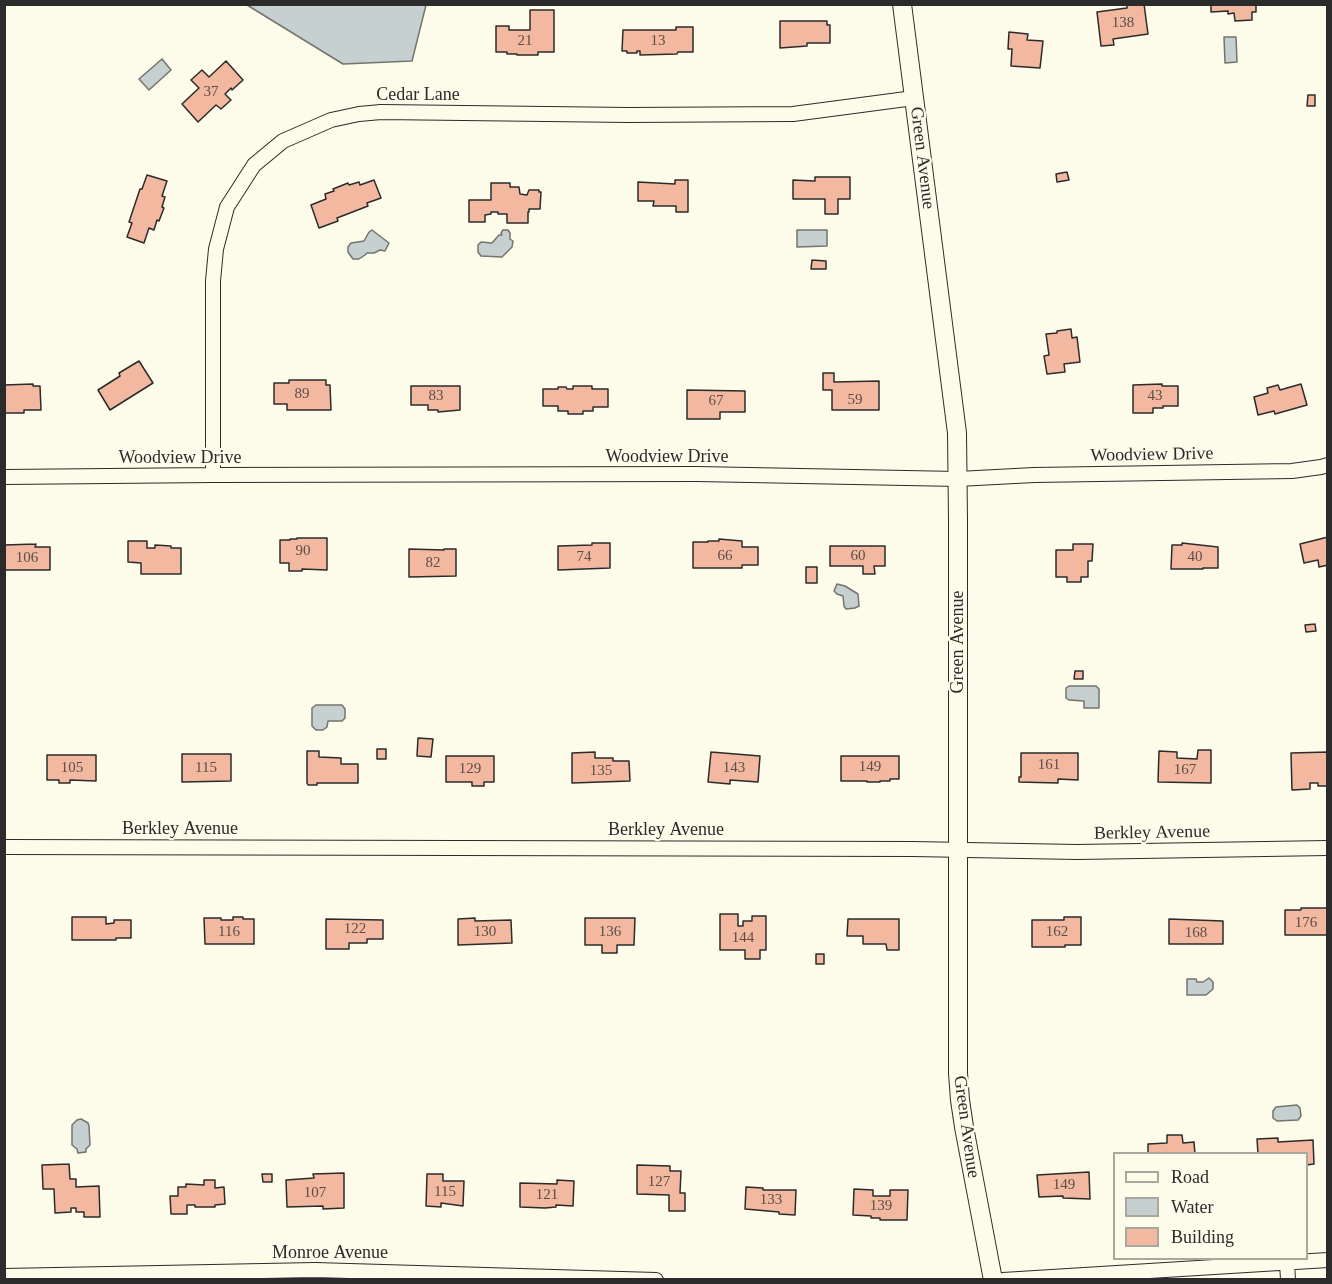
<!DOCTYPE html>
<html>
<head>
<meta charset="utf-8">
<style>
	body { margin:0 }
	#map { position:relative; width:1332px; height:1284px; overflow:hidden; background:#fdfbea; font-family:Georgia,serif }
	canvas { display:block }
	.frame { position:absolute; inset:0; border:6px solid #2b2b2b; pointer-events:none }
	.legend { position:absolute; left:1113px; top:1152px; width:195px; height:108px; box-sizing:border-box; background:#fdfbea; border:2px solid #a9a89e; margin:0; padding:8px 10px; list-style:none; font-size:18px; color:#2b2b2b }
	.legend li { display:flex; align-items:center; gap:12px; height:30px }
	.legend b { width:30px; border:2px solid #a9a89e }
</style>
</head>
<body>
<div id="map">
<canvas width="1332" height="1284"></canvas>
<div class="frame"></div>
<ul class="legend">
<li><b style="height:8px;background:#fdfbea"></b>Road</li>
<li><b style="height:16px;background:#c7d0d0"></b>Water</li>
<li><b style="height:16px;background:#f2b8a0"></b>Building</li>
</ul>
</div>
<script>
const ctx = document.querySelector('canvas').getContext('2d');
ctx.lineJoin = 'round';
function fill(path, color) {
  ctx.fillStyle = color;
  ctx.fill(path, 'evenodd');
}
function toPath(rows) {
  const path = new Path2D();
  for (const r of rows) {
    path.moveTo(r[0], r[1]);
    for (let i = 2; i < r.length; i += 2) path.lineTo(r[i], r[i + 1]);
  }
  return path;
}
function strokePath(path, color, width, dash) {
  ctx.strokeStyle = color;
  ctx.lineWidth = width;
  ctx.lineCap = dash ? 'butt' : 'round';
  ctx.setLineDash(dash || []);
  ctx.stroke(path);
}
function write(font, color, halo, rows, align = 'center') {
  ctx.font = font + ' Georgia,serif';
  ctx.lineWidth = 4.5;
  ctx.setLineDash([]);
  ctx.textBaseline = 'middle';
  ctx.strokeStyle = halo;
  ctx.fillStyle = color;
  for (const [text, x, y, turn = 0] of rows) {
    ctx.save();
    ctx.translate(x, y);
    ctx.rotate((+turn || 0) * Math.PI / 180);
    ctx.textAlign = isNaN(turn) ? turn : align;
    if (halo) ctx.strokeText(text, 0, 0);
    ctx.fillText(text, 0, 0);
    ctx.restore();
  }
}
const water = toPath([
	[247,5,426,5,412,61,343,64,247,5],
	[1224,37,1236,37,1237,62,1225,63,1224,37],
	[162,59,171,70,149,90,139,79,162,59],
	[372,230,389,243,385,251,380,250,374,253,367,253,365,255,359,259,353,259,348,252,348,247,351,243,364,241,369,232,372,230],
	[503,230,508,230,510,233,510,239,513,241,512,247,502,257,481,256,478,252,478,245,481,242,492,243,499,235,502,235,501,233,503,230],
	[797,230,827,230,827,246,797,247,797,230],
	[837,584,845,586,858,594,859,606,855,608,846,609,844,606,843,596,837,594,834,591,837,584],
	[1069,686,1096,686,1099,689,1099,708,1084,708,1084,701,1069,700,1066,698,1066,688,1069,686],
	[316,705,342,705,345,709,345,718,342,721,328,721,327,727,323,730,316,730,312,726,312,708,316,705],
	[1209,978,1213,982,1213,989,1206,995,1187,995,1187,979,1196,979,1197,982,1203,982,1209,978],
	[1297,1105,1300,1108,1301,1116,1298,1120,1277,1121,1273,1118,1273,1111,1276,1107,1297,1105],
	[81,1119,88,1123,89,1126,90,1145,86,1149,86,1152,78,1153,77,1149,72,1145,72,1125,77,1120,81,1119]
]);
const building = toPath([
	[1144,4,1148,34,1113,39,1114,45,1101,46,1097,12,1127,8,1127,5,1144,4],
	[1211,4,1256,4,1256,12,1252,12,1252,20,1235,21,1234,13,1228,14,1228,11,1211,12,1211,4],
	[530,10,554,10,554,52,538,52,538,55,517,55,517,54,507,54,507,52,496,52,496,26,509,26,509,30,530,30,530,10],
	[780,21,827,21,827,25,830,25,830,43,807,43,807,46,780,48,780,21],
	[676,27,693,27,693,52,678,52,677,54,640,55,640,51,637,51,637,53,627,53,627,51,622,51,623,30,676,30,676,27],
	[1009,32,1028,34,1027,40,1043,41,1040,68,1011,66,1012,49,1008,49,1009,32],
	[226,61,243,80,232,90,231,88,225,94,231,100,221,109,216,105,198,122,182,104,199,88,191,80,202,70,209,77,226,61],
	[1308,95,1315,95,1315,106,1307,106,1308,95],
	[1067,172,1069,180,1057,182,1056,174,1067,172],
	[147,175,167,181,162,196,165,197,162,207,164,208,159,221,157,220,154,230,149,228,144,243,127,237,132,223,129,222,140,189,142,189,147,175],
	[815,177,850,177,850,199,838,199,838,214,825,214,825,199,793,199,793,180,815,181,815,177],
	[374,180,381,198,367,203,368,206,337,218,338,221,319,228,311,205,326,199,325,194,334,191,333,189,348,183,349,185,359,182,360,185,374,180],
	[675,180,688,180,688,212,676,212,676,206,653,206,654,201,638,201,638,182,675,184,675,180],
	[491,183,510,183,510,187,519,187,520,194,527,195,529,190,539,190,539,192,541,192,540,209,529,209,529,212,528,212,528,223,507,223,507,214,498,214,498,212,491,212,491,214,485,215,485,222,469,222,469,200,491,200,491,183],
	[812,260,826,261,826,269,811,269,812,260],
	[1071,329,1072,338,1077,337,1080,362,1064,364,1065,372,1047,374,1044,356,1049,355,1046,334,1057,333,1057,331,1071,329],
	[139,361,153,383,110,410,98,390,120,376,119,373,139,361],
	[823,373,834,373,834,382,879,381,879,410,832,410,832,390,823,390,823,373],
	[289,380,326,380,326,385,330,385,331,410,287,410,287,404,274,404,274,383,289,383,289,380],
	[33,384,33,386,40,386,41,410,24,410,24,413,4,413,4,385,33,384],
	[1162,384,1162,386,1178,386,1178,406,1163,406,1163,408,1153,408,1153,413,1133,413,1133,385,1162,384],
	[1301,384,1307,405,1275,414,1274,411,1258,415,1254,397,1268,393,1267,388,1278,385,1280,390,1301,384],
	[411,386,460,386,460,410,438,412,438,410,428,410,428,405,411,405,411,386],
	[573,386,592,386,592,389,608,389,608,407,593,407,593,411,583,411,583,414,568,414,568,411,558,411,558,406,543,406,543,389,558,389,558,387,566,387,567,389,573,389,573,386],
	[687,390,745,391,745,412,720,412,720,419,687,419,687,390],
	[1328,537,1328,565,1319,567,1318,560,1304,563,1300,544,1328,537],
	[297,538,327,538,327,570,302,569,302,571,289,571,289,563,280,563,280,540,290,540,290,539,297,539,297,538],
	[719,539,742,541,742,547,758,547,758,565,742,565,742,568,693,568,693,542,708,542,708,541,719,541,719,539],
	[128,541,147,541,147,548,155,548,155,545,171,546,171,548,181,548,181,574,141,574,141,563,128,562,128,541],
	[592,543,610,543,610,568,558,570,558,546,592,545,592,543],
	[1182,543,1218,547,1218,568,1203,568,1203,569,1171,569,1172,545,1182,545,1182,543],
	[36,544,35,547,50,547,50,570,4,570,4,545,36,544],
	[1073,544,1093,544,1092,561,1088,561,1088,577,1081,577,1081,582,1067,582,1067,577,1056,577,1056,550,1073,550,1073,544],
	[830,546,885,546,885,566,874,566,875,574,863,574,863,566,830,566,830,546],
	[409,549,444,550,444,549,456,549,456,576,409,577,409,549],
	[806,567,817,567,817,583,806,583,806,567],
	[1315,624,1316,631,1306,632,1305,625,1315,624],
	[1075,671,1083,671,1083,679,1074,679,1075,671],
	[418,738,433,739,431,757,417,756,418,738],
	[377,749,386,749,386,759,377,759,377,749],
	[1198,750,1211,750,1211,783,1158,782,1159,751,1177,752,1177,758,1197,759,1198,750],
	[307,751,319,751,319,757,341,758,341,764,358,764,358,783,317,783,317,785,308,785,307,783,307,751],
	[595,752,595,758,613,758,613,761,629,761,630,781,572,783,572,753,595,752],
	[711,752,760,756,758,782,730,780,730,784,708,782,711,752],
	[1328,752,1328,786,1318,786,1318,783,1310,783,1310,789,1292,790,1291,753,1328,752],
	[1021,753,1078,753,1078,780,1058,779,1058,783,1019,782,1019,777,1021,777,1021,753],
	[182,754,231,754,231,781,182,782,182,754],
	[47,755,96,755,96,781,70,780,70,783,59,783,59,780,47,780,47,755],
	[446,756,494,756,494,782,484,782,484,786,472,786,472,782,446,782,446,756],
	[841,756,899,756,899,779,890,779,890,781,880,781,880,782,867,782,867,781,841,781,841,756],
	[1301,908,1328,908,1328,935,1285,935,1285,910,1301,910,1301,908],
	[720,914,738,914,738,926,743,926,743,921,752,921,752,916,766,916,766,950,760,950,760,959,745,959,745,950,720,950,720,914],
	[72,917,106,917,106,924,114,923,114,920,131,920,131,938,116,938,116,940,72,940,72,917],
	[233,917,243,917,243,919,254,919,254,944,205,944,204,918,221,918,221,920,233,920,233,917],
	[1064,917,1081,917,1081,945,1065,945,1065,947,1032,947,1032,920,1064,920,1064,917],
	[475,918,475,921,511,920,512,943,458,945,458,919,475,918],
	[585,918,635,918,634,945,617,945,617,953,602,953,602,945,585,945,585,918],
	[326,919,383,920,383,939,367,939,367,943,349,943,349,949,326,949,326,919],
	[848,919,899,919,899,950,887,950,886,944,863,944,863,936,847,936,848,919],
	[1169,919,1223,921,1223,944,1169,944,1169,919],
	[816,954,824,954,824,964,816,964,816,954],
	[1167,1135,1182,1135,1183,1143,1194,1142,1195,1154,1148,1154,1148,1144,1167,1143,1167,1135],
	[1278,1138,1278,1142,1313,1140,1314,1164,1306,1165,1306,1154,1258,1154,1257,1139,1278,1138],
	[69,1164,70,1179,76,1179,76,1187,99,1186,100,1217,84,1217,84,1212,76,1212,76,1208,71,1208,71,1212,55,1213,54,1189,43,1189,42,1165,69,1164],
	[637,1165,670,1166,670,1171,681,1171,680,1193,685,1193,685,1211,669,1211,669,1195,637,1194,637,1165],
	[1089,1172,1090,1199,1063,1198,1063,1196,1039,1197,1037,1175,1089,1172],
	[344,1173,344,1208,323,1209,323,1206,287,1207,286,1180,314,1178,313,1174,344,1173],
	[262,1174,272,1174,272,1182,263,1182,262,1174],
	[427,1174,443,1174,443,1181,464,1181,463,1206,441,1203,441,1207,426,1206,427,1174],
	[204,1180,215,1180,215,1188,224,1187,225,1204,215,1205,215,1207,195,1207,195,1205,187,1205,187,1214,171,1214,170,1196,178,1196,178,1187,186,1187,186,1184,204,1185,204,1180],
	[557,1180,574,1181,573,1206,556,1205,556,1207,545,1208,520,1207,520,1183,557,1184,557,1180],
	[746,1187,763,1188,763,1190,796,1190,795,1215,779,1214,779,1212,745,1209,746,1187],
	[854,1189,873,1190,873,1196,890,1196,890,1190,908,1190,907,1220,880,1220,880,1218,871,1218,871,1216,853,1215,854,1189]
]);
const minor = toPath([
	[213,475,213,281,216,249,227,207,254,165,283,141,331,120,359,114,381,112,629,115,793,114,914,98],
	[4,477,213,475,697,474,958,479,1034,475,1292,471,1321,467,1328,465],
	[4,847,912,849,1077,852,1328,848],
	[1287,1262,1288,1280],
	[4,1276,315,1270,656,1280],
	[1003,1280,1328,1260]
]);
const tertiary = toPath([
	[902,4,957,433,958,520,958,1073,960,1100,964,1127,993,1280]
]);
const numberNames = [
	["138",1123,23],
	["21",525,41],
	["13",658,41],
	["37",211,92],
	["89",302,394],
	["83",436,396],
	["43",1155,396],
	["59",855,400],
	["67",716,401],
	["90",303,551],
	["66",725,556],
	["60",858,556],
	["74",584,557],
	["40",1195,557],
	["106",27,558],
	["82",433,563],
	["161",1049,765],
	["149",870,767],
	["105",72,768],
	["115",206,768],
	["143",734,768],
	["129",470,769],
	["167",1185,770],
	["135",601,771],
	["176",1306,923],
	["122",355,929],
	["116",229,932],
	["130",485,932],
	["136",610,932],
	["162",1057,932],
	["168",1196,933],
	["144",743,938],
	["127",659,1182],
	["149",1064,1185],
	["115",445,1192],
	["107",315,1193],
	["121",547,1195],
	["133",771,1200],
	["139",881,1206]
];
const streetNames = [
	["Cedar Lane",418,95],
	["Green Avenue",922,158,83],
	["Woodview Drive",1152,455,-1],
	["Woodview Drive",667,457],
	["Woodview Drive",180,458],
	["Green Avenue",958,642,-90],
	["Berkley Avenue",180,829],
	["Berkley Avenue",666,830],
	["Berkley Avenue",1152,833,-1],
	["Green Avenue",966,1127,82],
	["Monroe Avenue",330,1253]
];
fill(water, '#c7d0d0');
strokePath(water, '#74746e', 1.5);
fill(building, '#f2b8a0');
strokePath(building, '#2b2b2b', 1.5);
strokePath(minor, '#2b2b2b', 16);
strokePath(tertiary, '#2b2b2b', 20);
strokePath(minor, '#fdfbea', 14);
strokePath(tertiary, '#fdfbea', 18);
write('15px', '#5d4e48', null, numberNames);
write('18px', '#2b2b2b', '#fdfbea', streetNames);
</script>
</body>
</html>
